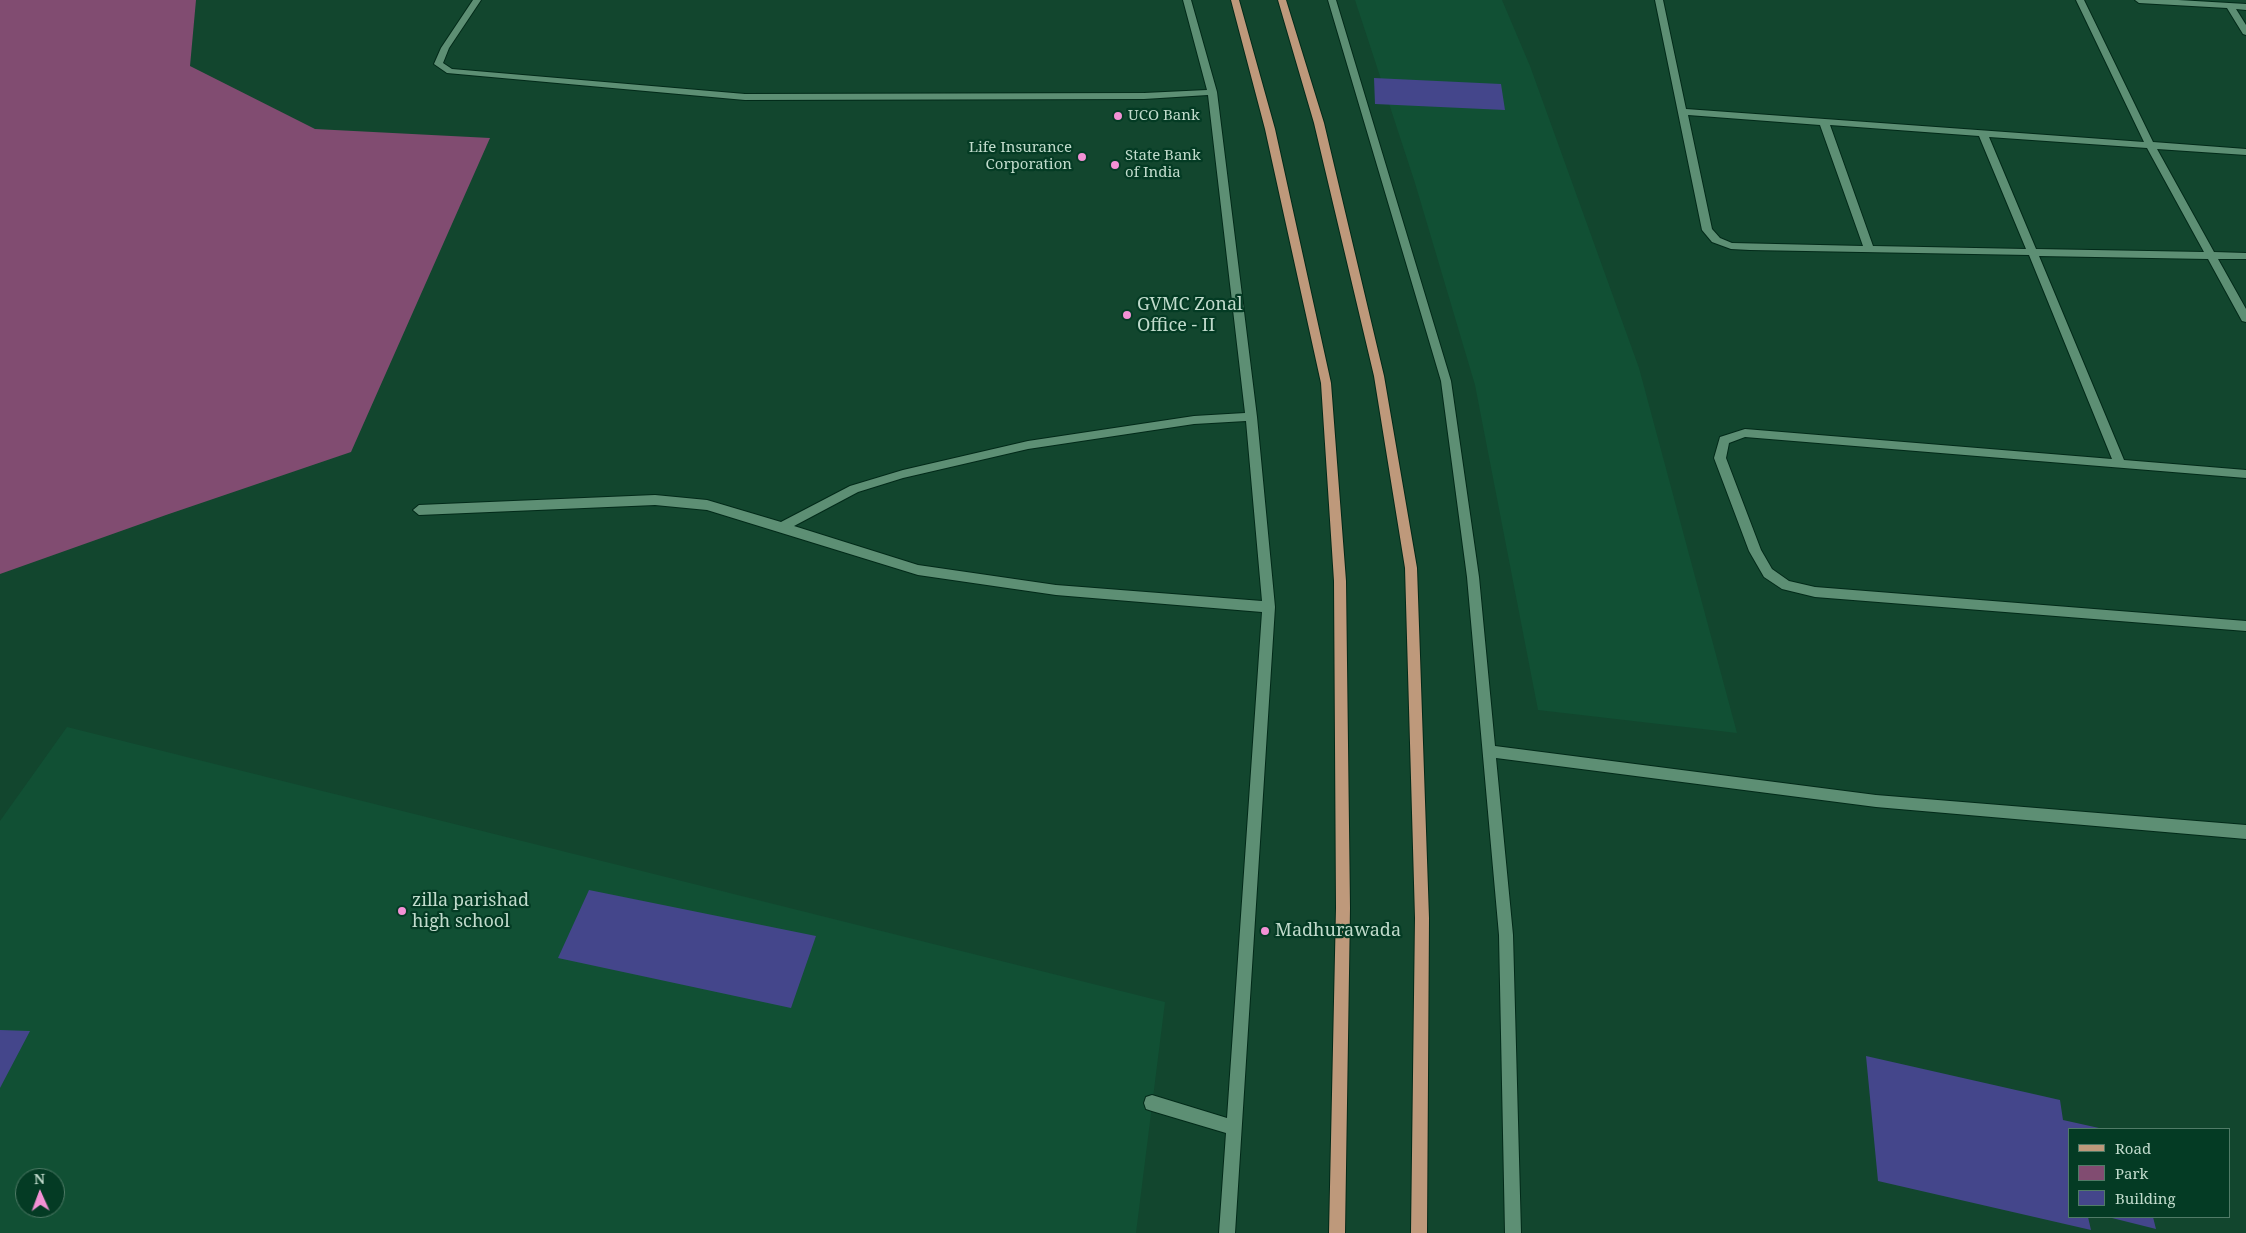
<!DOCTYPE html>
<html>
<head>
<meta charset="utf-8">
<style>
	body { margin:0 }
	#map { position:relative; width:2246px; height:1233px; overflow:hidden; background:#12462e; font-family:"Noto Serif",serif }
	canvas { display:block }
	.legend { position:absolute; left:2068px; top:1128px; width:162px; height:90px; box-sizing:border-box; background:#043b24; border:1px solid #507b67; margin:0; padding:6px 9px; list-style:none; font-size:15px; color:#c1dbcc }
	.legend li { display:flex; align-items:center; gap:10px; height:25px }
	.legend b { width:25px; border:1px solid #507b67 }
	.north { position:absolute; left:15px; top:1168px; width:50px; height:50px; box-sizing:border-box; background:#043b24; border:1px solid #507b67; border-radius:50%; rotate:358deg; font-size:14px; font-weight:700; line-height:20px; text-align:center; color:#c1dbcc }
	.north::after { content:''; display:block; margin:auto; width:18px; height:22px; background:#f391d5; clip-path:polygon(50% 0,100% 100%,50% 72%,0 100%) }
</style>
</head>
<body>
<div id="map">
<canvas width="2246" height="1233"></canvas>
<ul class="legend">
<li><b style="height:6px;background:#be997b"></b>Road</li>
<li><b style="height:14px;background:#814c71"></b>Park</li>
<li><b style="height:14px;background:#44468b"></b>Building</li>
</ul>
<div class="north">N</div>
</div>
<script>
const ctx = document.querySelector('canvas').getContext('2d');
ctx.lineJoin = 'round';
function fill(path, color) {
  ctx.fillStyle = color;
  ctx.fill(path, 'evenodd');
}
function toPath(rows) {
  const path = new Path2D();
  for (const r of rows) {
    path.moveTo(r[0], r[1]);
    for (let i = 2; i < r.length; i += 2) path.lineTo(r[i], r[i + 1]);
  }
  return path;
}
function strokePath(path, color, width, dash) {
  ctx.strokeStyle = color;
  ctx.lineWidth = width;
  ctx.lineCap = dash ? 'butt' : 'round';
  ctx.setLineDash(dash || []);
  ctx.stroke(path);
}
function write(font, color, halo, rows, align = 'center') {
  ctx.font = font + ' "Noto Serif",serif';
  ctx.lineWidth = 4.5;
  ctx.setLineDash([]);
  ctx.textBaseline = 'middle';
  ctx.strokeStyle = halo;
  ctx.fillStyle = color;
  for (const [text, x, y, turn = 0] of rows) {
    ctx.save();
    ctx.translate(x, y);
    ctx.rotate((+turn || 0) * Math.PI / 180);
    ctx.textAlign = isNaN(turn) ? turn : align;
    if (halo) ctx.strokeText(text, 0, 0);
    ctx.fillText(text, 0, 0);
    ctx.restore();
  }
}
const built = toPath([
	[1355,0,1502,0,1530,66,1639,368,1737,733,1538,710,1475,385,1415,183],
	[67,727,1165,1002,1136,1233,0,1233,0,821],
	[25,1178,55,1178,55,1208,25,1208]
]);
const green = toPath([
	[0,0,196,0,190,66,315,129,490,138,351,452,166,515,0,574]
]);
const building = toPath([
	[1374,78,1501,84,1505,110,1375,104],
	[589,890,816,936,791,1008,558,958],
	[0,1030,30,1031,0,1088],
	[1866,1056,2060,1100,2063,1120,2099,1128,2070,1129,2070,1217,2088,1217,2091,1230,1878,1181],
	[2108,1217,2153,1217,2156,1229]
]);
const minor = toPath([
	[473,0,481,0,449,48,443,63,452,69,745,94,1144,93,1207,90,1183,0,1191,0,1217,92,1257,417,1275,607,1235,1233,1219,1233,1226,1133,1152,1111,1146,1109,1144,1103,1146,1097,1152,1095,1227,1118,1262,612,1056,595,918,575,707,510,655,505,419,515,413,510,419,505,655,495,707,500,781,522,850,486,903,470,1028,441,1194,416,1245,413,1208,95,1144,99,745,100,447,73,434,64,441,48,473,0],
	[1246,421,1262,601,1056,585,918,565,794,526,858,492,903,478,1028,449,1194,424,1246,421],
	[1328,0,1336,0,1451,381,1479,577,1495,746,1876,795,2246,825,2246,839,1876,807,1496,758,1513,935,1521,1233,1505,1233,1499,935,1467,577,1441,381,1328,0],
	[1655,0,1663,0,1686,109,2144,142,2076,0,2084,0,2153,142,2246,149,2246,155,2157,149,2214,252,2246,253,2246,259,2218,259,2246,309,2246,322,2242,321,2208,259,2039,256,2124,460,2246,470,2246,478,1745,437,1729,443,1726,458,1761,550,1772,569,1789,581,1815,587,2246,621,2246,631,1815,597,1782,589,1764,577,1749,551,1714,458,1720,437,1745,429,2112,459,2029,255,1750,250,1731,249,1712,242,1702,230,1655,0],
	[1688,115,1820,125,1863,246,1732,243,1720,238,1712,229,1688,115],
	[1830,125,1979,136,2026,249,1873,246,1830,125],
	[1989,137,2147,148,2204,252,2036,249,1989,137],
	[2135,0,2178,0,2246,4,2246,10,2236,9,2246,25,2246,35,2243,34,2227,8,2139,3,2135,0]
]);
const major = toPath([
	[1231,0,1239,0,1275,129,1331,383,1346,581,1350,908,1345,1233,1329,1233,1336,908,1334,581,1321,383,1265,129,1231,0],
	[1278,0,1286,0,1324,123,1384,376,1417,568,1429,918,1427,1233,1411,1233,1415,918,1405,568,1374,376,1314,123,1278,0]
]);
const markers = [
	[1118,116,5,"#f391d5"],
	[1082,157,5,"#f391d5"],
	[1115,165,5,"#f391d5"],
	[1127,315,5,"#f391d5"],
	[402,911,5,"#f391d5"],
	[1265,931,5,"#f391d5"]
];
const farPoinames = [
	["UCO Bank",1128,116],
	["Life Insurance",1072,148,"right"],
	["Corporation",1072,165,"right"],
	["State Bank",1125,156],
	["of India",1125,173]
];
const poiNames = [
	["GVMC Zonal",1137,305],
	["Office - II",1137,326],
	["zilla parishad",412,901],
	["high school",412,922],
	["Madhurawada",1275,931]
];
fill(built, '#115034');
fill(green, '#814c71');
fill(building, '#44468b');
strokePath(minor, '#022a19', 2);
strokePath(major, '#022a19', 2);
fill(minor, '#5d8f74');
fill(major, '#be997b');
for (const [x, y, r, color] of markers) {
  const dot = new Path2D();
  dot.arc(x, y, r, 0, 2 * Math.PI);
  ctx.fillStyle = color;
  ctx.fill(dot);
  strokePath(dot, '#043b24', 2);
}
write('15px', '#c1dbcc', '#043b24', farPoinames, 'left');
write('18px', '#c1dbcc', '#043b24', poiNames, 'left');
</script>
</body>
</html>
